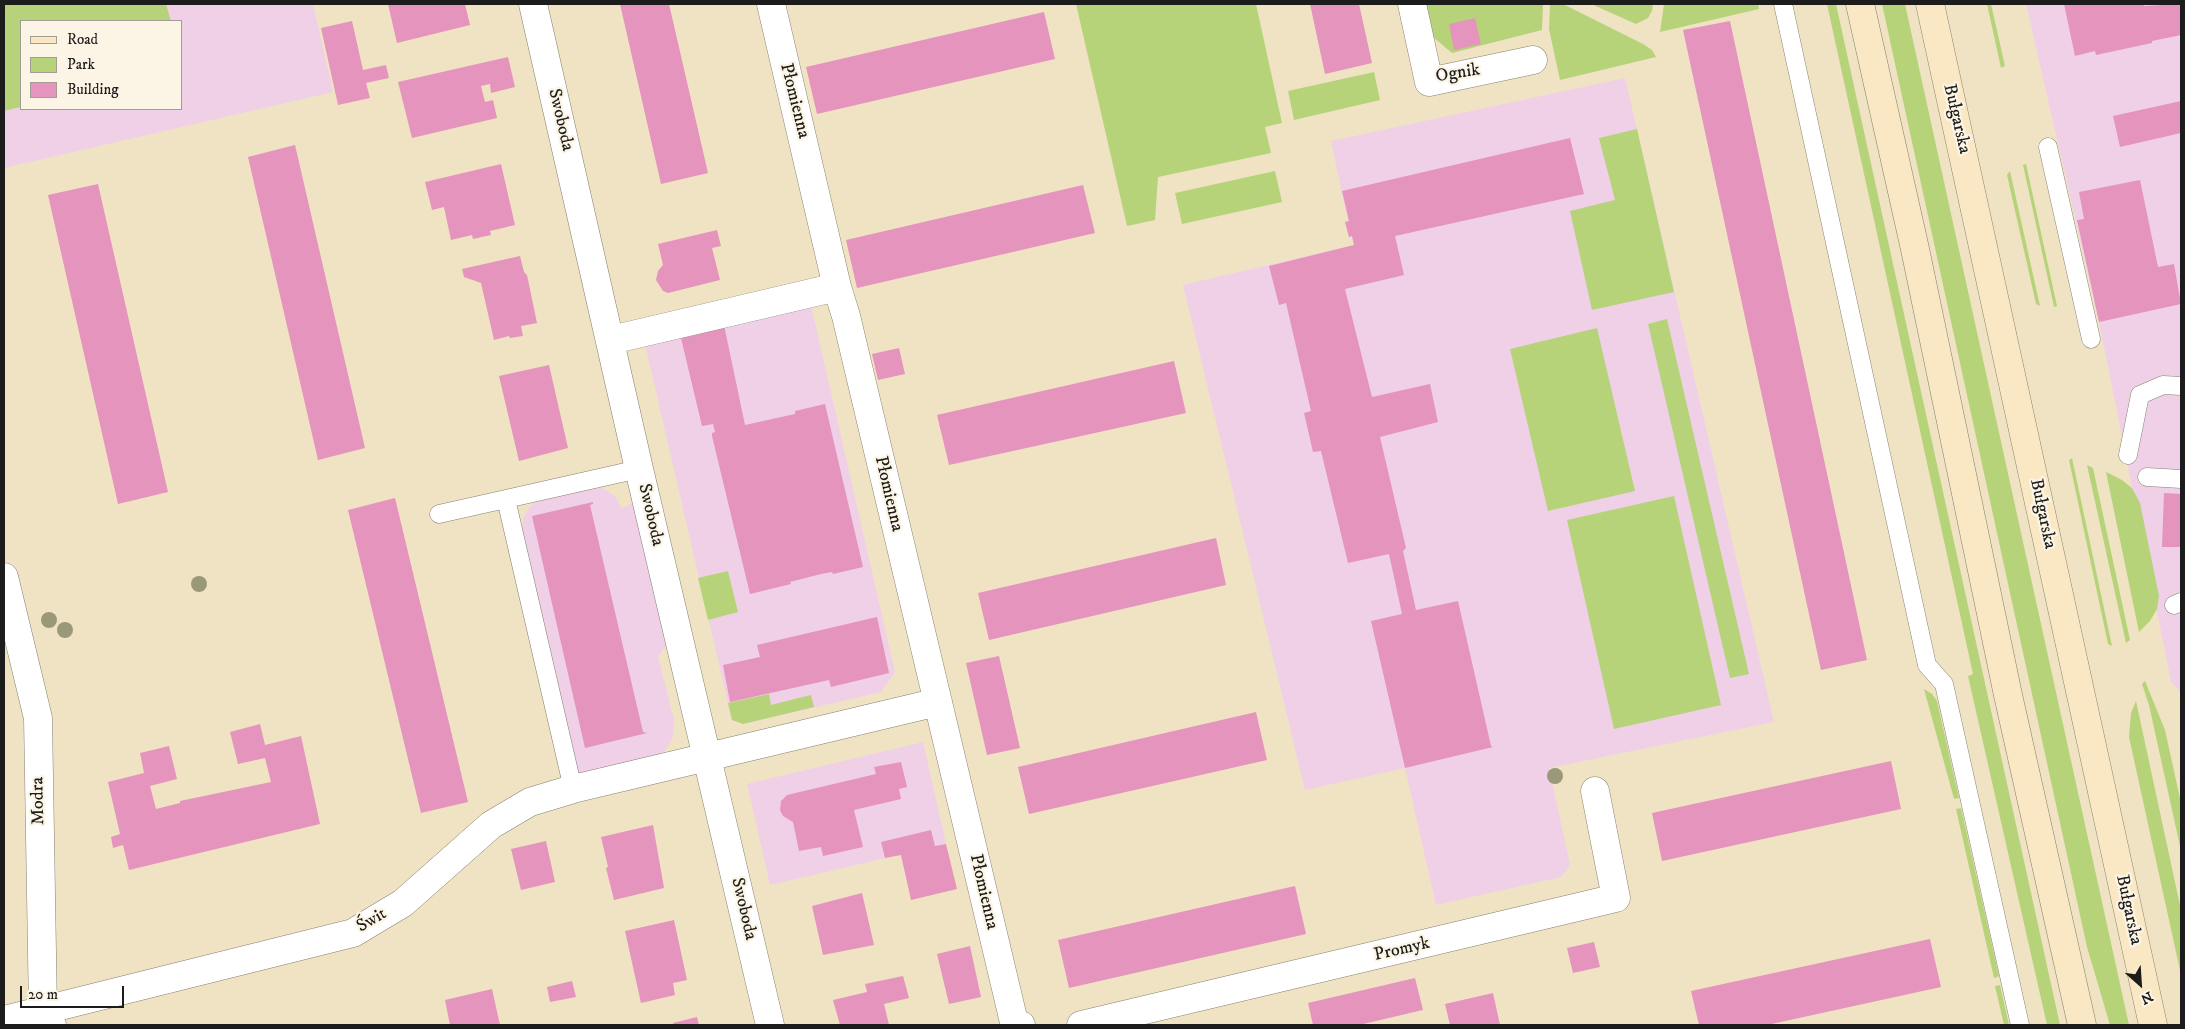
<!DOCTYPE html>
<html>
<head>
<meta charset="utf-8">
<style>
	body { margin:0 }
	#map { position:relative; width:2185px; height:1029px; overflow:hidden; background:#f0e3c4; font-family:"IM FELL DW Pica",serif }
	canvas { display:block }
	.frame { position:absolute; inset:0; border:5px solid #1c1c1c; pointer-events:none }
	.legend { position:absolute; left:20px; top:20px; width:162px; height:90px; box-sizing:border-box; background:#fcf5e5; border:1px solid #a29e95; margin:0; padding:6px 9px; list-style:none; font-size:15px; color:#1c1c1c }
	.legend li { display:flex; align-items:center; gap:10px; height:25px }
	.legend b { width:25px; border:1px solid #a29e95 }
	.north { position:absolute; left:2115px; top:959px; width:50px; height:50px; -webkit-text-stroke:4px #fcf5e5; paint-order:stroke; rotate:154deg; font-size:14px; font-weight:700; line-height:20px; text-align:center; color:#1c1c1c }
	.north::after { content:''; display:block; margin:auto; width:18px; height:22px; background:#1c1c1c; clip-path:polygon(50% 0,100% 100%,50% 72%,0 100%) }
	.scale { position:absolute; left:20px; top:986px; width:104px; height:22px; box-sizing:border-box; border:2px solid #1c1c1c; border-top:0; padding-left:6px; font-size:15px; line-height:18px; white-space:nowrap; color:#1c1c1c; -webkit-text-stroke:4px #fcf5e5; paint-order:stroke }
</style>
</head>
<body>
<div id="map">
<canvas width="2185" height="1029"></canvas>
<div class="frame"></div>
<ul class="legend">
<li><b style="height:6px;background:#fae7c3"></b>Road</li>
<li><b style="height:14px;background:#b6d37a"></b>Park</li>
<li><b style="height:14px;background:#e494bd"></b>Building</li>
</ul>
<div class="north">N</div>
<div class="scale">20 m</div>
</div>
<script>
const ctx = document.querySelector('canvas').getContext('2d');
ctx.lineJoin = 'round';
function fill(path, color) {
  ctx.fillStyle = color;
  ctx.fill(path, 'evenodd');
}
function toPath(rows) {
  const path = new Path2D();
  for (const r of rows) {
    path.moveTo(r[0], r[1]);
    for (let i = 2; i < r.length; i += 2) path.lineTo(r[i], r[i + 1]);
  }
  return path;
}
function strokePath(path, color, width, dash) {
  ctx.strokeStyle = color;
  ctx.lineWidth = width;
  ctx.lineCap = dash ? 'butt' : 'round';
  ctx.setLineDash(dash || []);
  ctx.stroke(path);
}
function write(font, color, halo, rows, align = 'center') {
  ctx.font = font + ' "IM FELL DW Pica",serif';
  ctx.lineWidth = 4.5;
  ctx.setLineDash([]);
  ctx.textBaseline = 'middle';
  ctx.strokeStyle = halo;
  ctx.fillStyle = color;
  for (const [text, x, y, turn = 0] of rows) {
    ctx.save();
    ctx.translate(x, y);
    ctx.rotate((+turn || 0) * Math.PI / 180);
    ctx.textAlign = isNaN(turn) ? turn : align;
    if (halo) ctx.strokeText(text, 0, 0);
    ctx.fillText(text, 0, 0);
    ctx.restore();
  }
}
const built = toPath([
	[4,4,313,4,333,92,4,168],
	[21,21,181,21,181,109,21,109],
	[2026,4,2181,4,2181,693,2171,682,2099,322],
	[1625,78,1774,722,1549,768,1570,865,1561,877,1436,905,1405,768,1305,790,1183,285,1354,245,1352,237,1349,237,1345,222,1348,221,1331,141],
	[810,301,895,672,881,692,743,724,732,720,728,703,644,340],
	[586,488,602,488,615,496,622,509,633,502,667,645,658,656,674,720,673,737,665,751,652,758,578,775,522,535,523,518,530,506,544,498],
	[923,742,946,844,770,885,747,784]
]);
const green = toPath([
	[4,4,166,4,171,21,21,21,21,107,4,111],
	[1076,4,1256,4,1282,123,1265,127,1271,153,1158,177,1155,220,1127,226],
	[1422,4,1543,4,1542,30,1452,53,1433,37],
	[1550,4,1563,4,1643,44,1652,50,1656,57,1560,80,1549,29],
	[1591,4,1653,4,1652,11,1648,18,1636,24],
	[1664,4,1758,4,1759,9,1660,32],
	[1827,4,1836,4,2060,1025,2047,1025,1968,676,1973,674],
	[1882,4,1905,4,2129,1025,2110,1025,2087,947],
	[1987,4,1991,4,2005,66,2001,68],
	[1374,72,1380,100,1294,120,1288,91],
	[1637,129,1674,292,1592,310,1570,211,1615,200,1599,138],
	[2026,164,2057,306,2054,307,2023,165],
	[1275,171,1282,202,1182,224,1175,193],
	[2010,171,2040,306,2036,304,2007,175],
	[1667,319,1749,674,1730,678,1648,324],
	[1597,328,1635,491,1548,511,1510,349],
	[2072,458,2112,646,2108,644,2069,460],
	[2087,465,2093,468,2130,640,2126,643],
	[2106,472,2122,480,2132,488,2140,503,2159,596,2157,609,2150,621,2139,632],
	[1674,496,1721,705,1614,729,1567,520],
	[728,571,738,612,708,620,698,578],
	[2145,681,2165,730,2181,803,2181,851,2149,705,2142,684],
	[1924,689,1932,694,1937,701,1959,798,1954,799],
	[769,694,771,705,811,695,814,707,743,724,732,720,728,703],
	[2136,701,2181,910,2181,975,2129,737,2131,713],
	[1961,808,1999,976,1994,978,1956,809],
	[2000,985,2009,1025,2004,1025,1995,986]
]);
const building = toPath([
	[388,4,465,4,470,25,397,43],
	[620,4,669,4,708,173,661,184],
	[1310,4,1359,4,1372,63,1325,74],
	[2064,4,2143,4,2144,6,2181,4,2181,35,2152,41,2152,43,2096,55,2095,51,2075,56],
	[1044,12,1055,59,817,114,806,67],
	[1475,18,1481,44,1454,50,1449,24],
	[352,21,363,70,386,65,389,78,366,83,370,98,338,105,321,28],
	[1730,21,1867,660,1821,670,1683,30],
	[508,57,515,87,491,93,490,84,481,86,485,102,493,100,497,118,412,138,398,82],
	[2181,101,2181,133,2120,147,2113,116],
	[1570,138,1584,194,1395,236,1404,275,1345,289,1372,397,1430,384,1438,422,1380,437,1406,548,1403,551,1416,610,1458,601,1491,746,1493,747,1405,768,1371,621,1402,614,1389,554,1348,563,1321,451,1313,452,1304,413,1311,411,1286,303,1279,305,1269,266,1354,245,1352,236,1349,237,1345,222,1349,221,1342,191],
	[295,145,365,448,318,460,248,157],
	[501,164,515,225,490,231,491,235,473,239,472,235,451,240,444,207,432,210,425,182],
	[2140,180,2158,267,2174,264,2181,304,2099,322,2077,220,2084,219,2079,192],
	[98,184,168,492,118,504,48,195],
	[1083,185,1095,233,857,288,846,240],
	[717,230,721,246,712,248,720,280,668,293,663,291,656,280,658,271,663,265,658,244],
	[520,256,524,272,527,275,537,323,521,326,523,336,510,338,509,336,494,340,481,283,464,277,462,269],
	[724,325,745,425,795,414,795,411,825,404,863,567,833,574,832,572,821,574,790,582,791,584,750,594,712,436,712,433,715,432,713,424,702,426,680,334],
	[899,348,905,374,878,380,872,354],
	[1174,361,1186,413,949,465,937,415],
	[549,365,568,448,519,461,499,376],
	[2164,493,2181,494,2181,547,2162,547],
	[395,498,468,802,421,813,348,510],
	[593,502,593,504,590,505,643,732,647,733,585,748,532,516],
	[1216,538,1226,585,989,640,978,593],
	[877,617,889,673,831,687,829,680,730,702,723,665,760,657,757,645],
	[999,656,1020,748,987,755,966,663],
	[1256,712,1267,760,1029,814,1018,767],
	[260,724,265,745,301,736,320,824,129,870,123,845,113,848,111,837,120,834,108,782,144,773,140,753,169,746,177,779,150,786,156,809,180,803,180,801,271,782,265,758,238,764,230,732],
	[1891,761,1901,809,1662,861,1652,813],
	[901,762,907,787,899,789,901,799,854,810,863,847,823,856,821,847,799,851,793,822,783,816,780,810,781,801,787,795,876,774,874,767],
	[653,825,664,888,614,900,606,868,608,867,601,837],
	[931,830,935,846,946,844,957,889,911,900,901,855,885,858,881,842],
	[546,841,555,882,521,890,511,849],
	[1295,886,1306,934,1069,988,1058,940],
	[862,893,874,945,823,955,812,906],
	[674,920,687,980,673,983,675,995,641,1003,625,931],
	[1930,939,1941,987,1767,1025,1699,1025,1691,991],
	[1594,942,1600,967,1573,973,1567,948],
	[970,946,981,997,949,1004,937,954],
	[903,976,909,998,884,1004,889,1025,840,1025,833,1000,867,992,865,984],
	[1415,978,1423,1010,1359,1025,1313,1025,1308,1003],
	[572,981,576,997,550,1002,547,987],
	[492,989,500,1025,450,1025,445,1000],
	[1493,993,1500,1025,1450,1025,1445,1004],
	[697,1017,699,1025,674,1025,673,1023]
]);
const lane = toPath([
	[1783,4,1927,665,1944,684,2020,1025],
	[2048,147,2091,339],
	[2128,455,2140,395,2163,385,2181,386],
	[2147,477,2181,479],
	[439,514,506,499],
	[2174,605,2181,602],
	[573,789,506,499,639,469]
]);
const street = toPath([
	[533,4,639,469,770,1025],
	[771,4,837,287,846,316,1014,1022,1021,1025],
	[1412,4,1429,82,1533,60],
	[611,340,837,287],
	[4,577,38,718,43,1012,52,1025],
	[4,1020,353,933,403,903,491,825,530,802,573,789,938,702],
	[1081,1025,1616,898,1595,791]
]);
const secondary = toPath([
	[1860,4,1915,249,2008,695,2082,1025],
	[1930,4,2153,1025]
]);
const trees = [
	[199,584],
	[49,620],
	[65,630],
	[1555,776]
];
const streetNames = [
	["Ognik",1458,74,-9],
	["Płomienna",794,101,76],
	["Bułgarska",1956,119,77],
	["Swoboda",560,120,77],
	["Płomienna",888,494,77],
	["Bułgarska",2042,514,78],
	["Swoboda",650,515,77],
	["Modra",39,801,-91],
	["Płomienna",983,892,77],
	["Swoboda",743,909,77],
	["Bułgarska",2128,910,78],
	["Świt",372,921,-30],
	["Promyk",1402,950,-13]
];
fill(built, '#efd0e7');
fill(green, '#b6d37a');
fill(building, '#e494bd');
strokePath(lane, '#868070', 19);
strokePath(street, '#868070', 29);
strokePath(secondary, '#868070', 29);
strokePath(lane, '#fff', 18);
strokePath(street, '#fff', 28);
strokePath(secondary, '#fae7c3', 28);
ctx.fillStyle = '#99997a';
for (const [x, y] of trees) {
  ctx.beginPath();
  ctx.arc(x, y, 8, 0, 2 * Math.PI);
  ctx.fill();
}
write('18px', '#1c1c1c', '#fcf5e5', streetNames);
</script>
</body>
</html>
